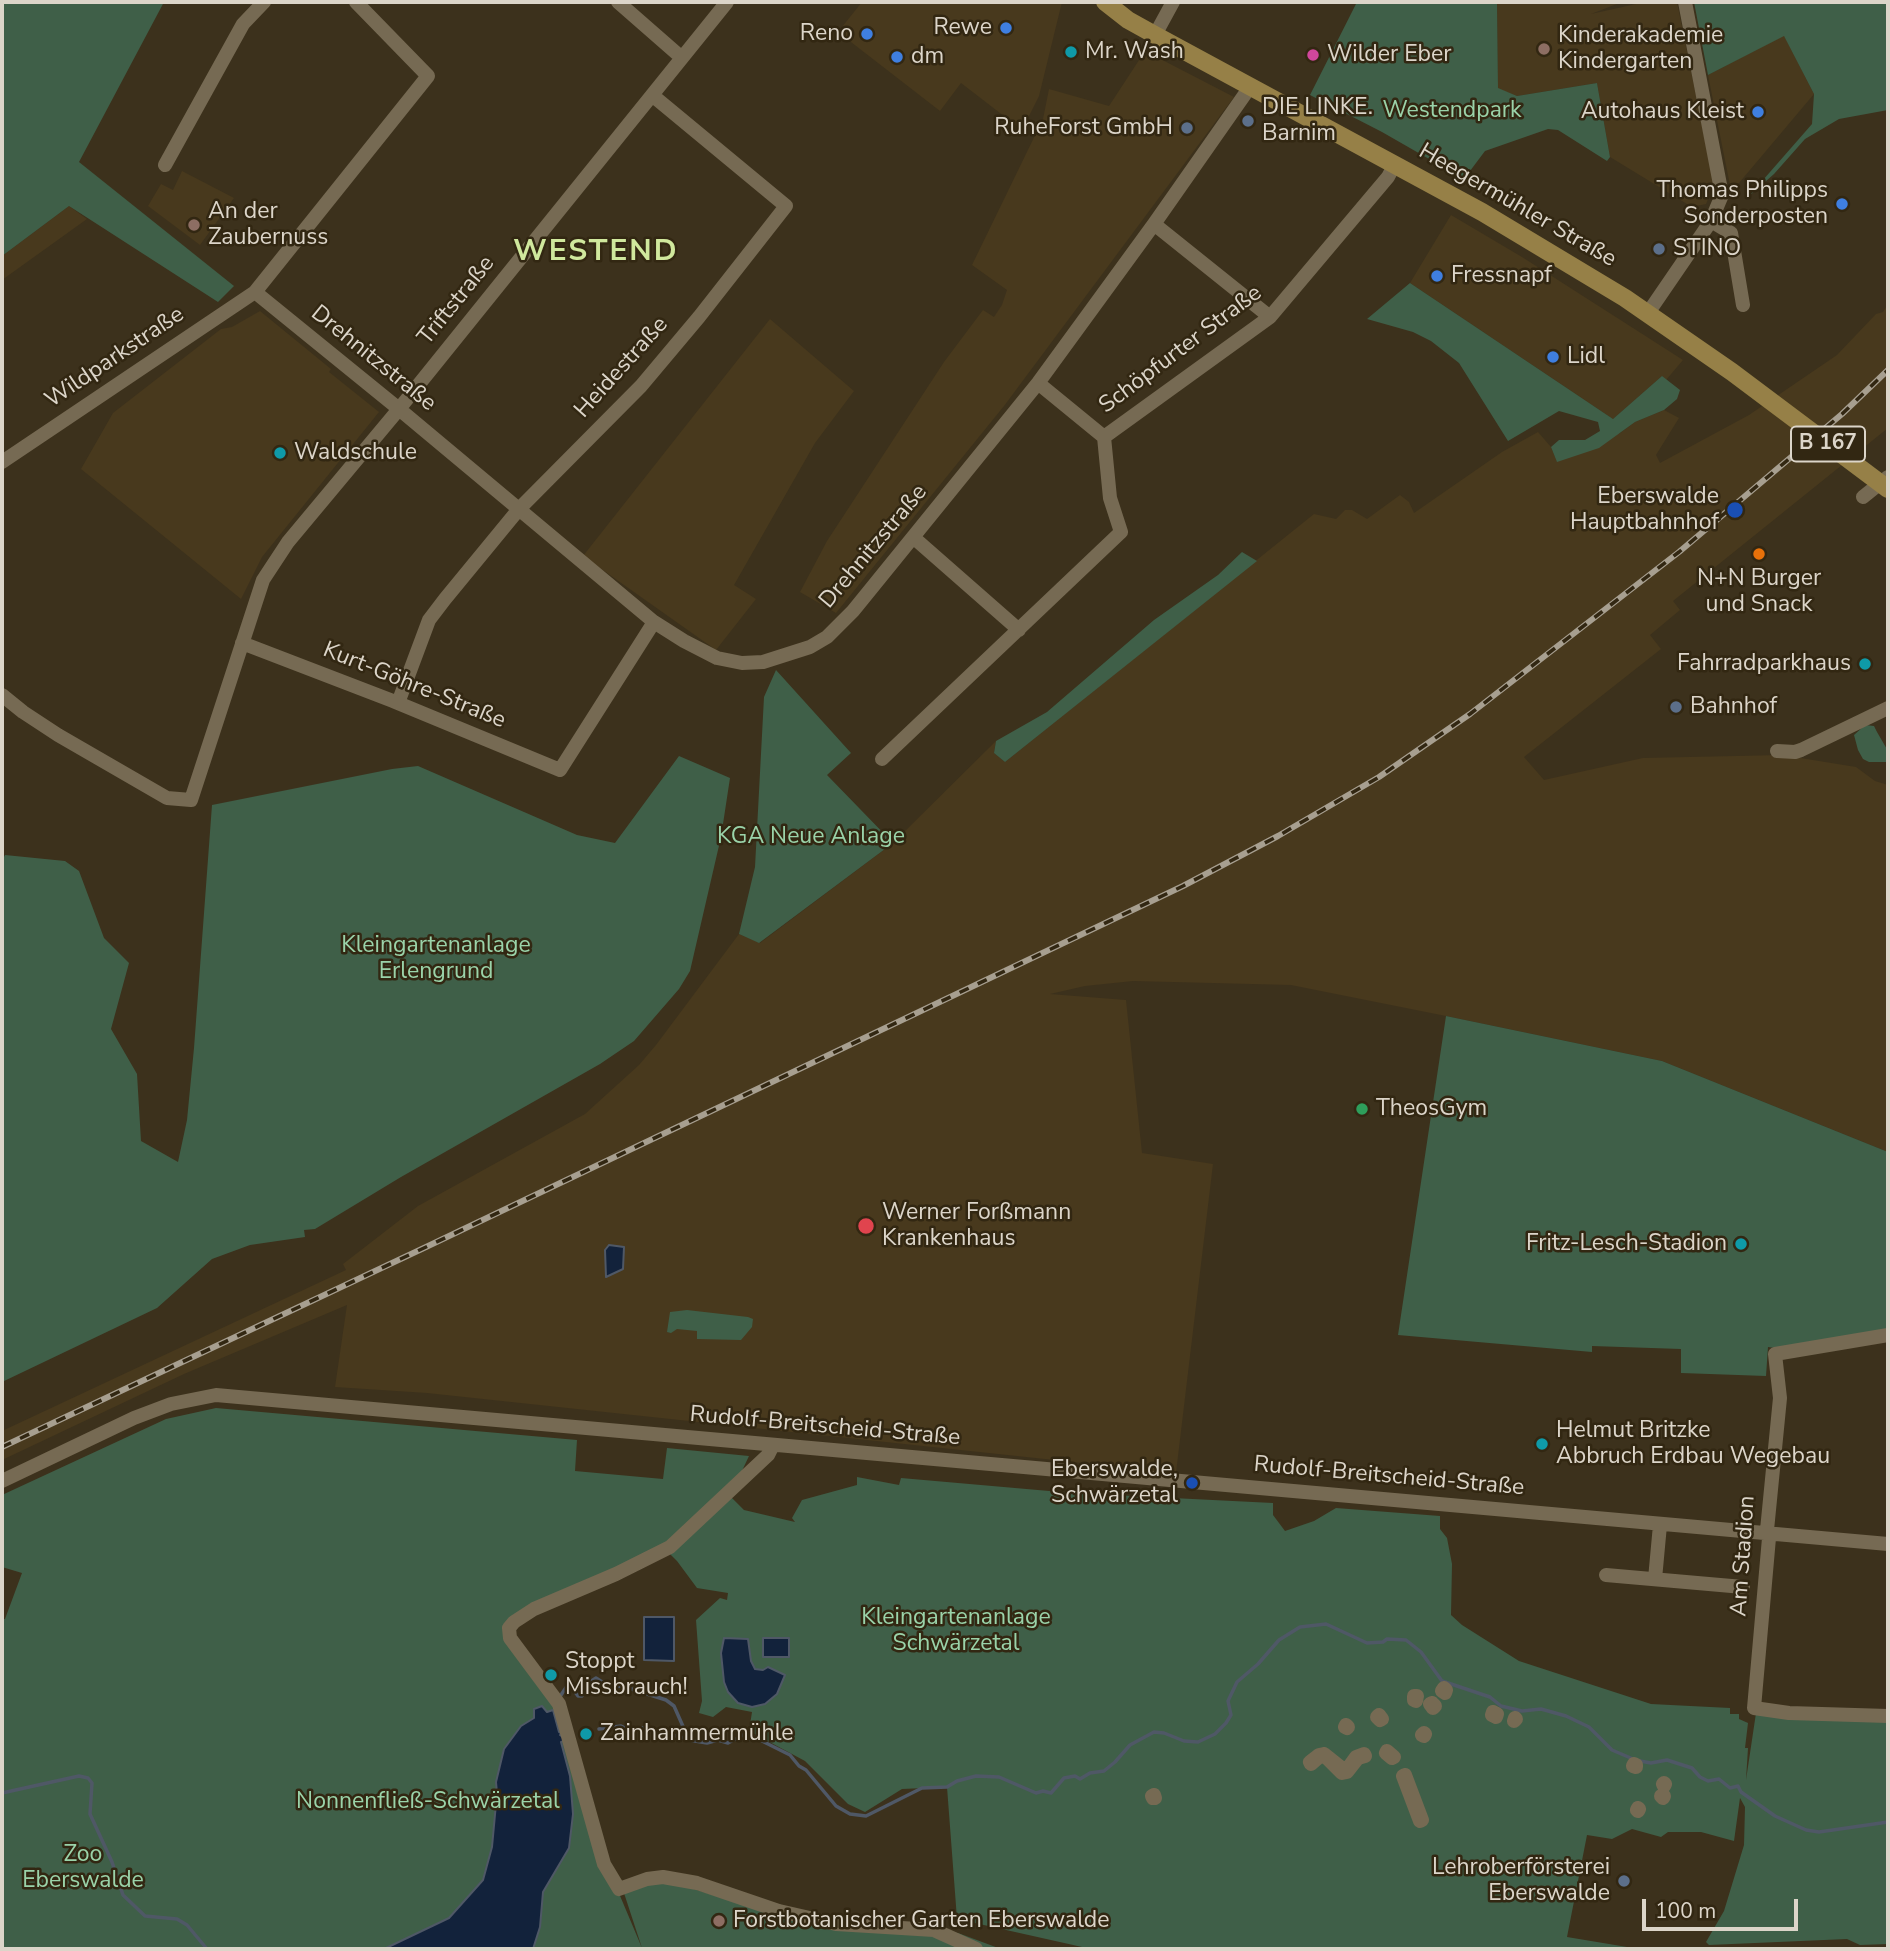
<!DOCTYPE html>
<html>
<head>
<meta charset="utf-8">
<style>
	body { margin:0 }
	#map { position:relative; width:1890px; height:1951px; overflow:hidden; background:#3c311c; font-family:"Nunito Sans",sans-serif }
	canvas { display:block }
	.frame { position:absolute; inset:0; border:4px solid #dcd5c9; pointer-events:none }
	.scale { position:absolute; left:1642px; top:1899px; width:156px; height:32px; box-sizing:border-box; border:4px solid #dcd5c9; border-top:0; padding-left:9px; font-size:21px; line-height:24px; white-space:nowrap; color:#dcd5c9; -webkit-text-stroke:5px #322712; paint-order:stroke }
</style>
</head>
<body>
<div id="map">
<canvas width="1890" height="1951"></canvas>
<div class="frame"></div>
<div class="scale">100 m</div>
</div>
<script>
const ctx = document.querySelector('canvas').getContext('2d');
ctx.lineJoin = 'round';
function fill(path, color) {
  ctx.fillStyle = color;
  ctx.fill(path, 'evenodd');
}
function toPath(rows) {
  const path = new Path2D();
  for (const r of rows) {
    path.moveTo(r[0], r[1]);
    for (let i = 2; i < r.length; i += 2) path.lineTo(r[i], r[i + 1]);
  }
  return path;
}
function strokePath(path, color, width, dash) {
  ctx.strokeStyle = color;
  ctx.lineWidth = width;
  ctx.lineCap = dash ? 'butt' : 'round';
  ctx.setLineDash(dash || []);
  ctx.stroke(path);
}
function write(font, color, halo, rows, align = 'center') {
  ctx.font = font + ' "Nunito Sans",sans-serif';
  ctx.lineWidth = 5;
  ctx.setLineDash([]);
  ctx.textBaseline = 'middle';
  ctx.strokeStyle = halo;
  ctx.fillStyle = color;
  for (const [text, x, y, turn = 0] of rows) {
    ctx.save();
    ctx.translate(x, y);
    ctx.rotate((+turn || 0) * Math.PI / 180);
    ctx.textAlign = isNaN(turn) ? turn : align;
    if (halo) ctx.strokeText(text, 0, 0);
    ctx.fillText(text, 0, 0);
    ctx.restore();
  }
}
const built = toPath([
	[862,2,1062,2,1039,96,1022,130,961,83,940,111,838,32],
	[1497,2,1622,2,1591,14,1645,2,1677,2,1714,185,1706,204,1692,207,1610,157,1597,83,1517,96,1498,89],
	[1784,35,1814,94,1739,183,1730,185,1708,75],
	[1145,51,1234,97,1004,406,836,613,800,592,827,541,944,362,983,310,994,317,1002,305,1007,290,972,265,1043,119,1049,89,1109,106],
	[182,171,234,198,200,245,148,206,161,184,173,190],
	[69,206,87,219,2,280,2,256],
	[1451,215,1522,257,1683,360,1666,380,1662,376,1613,419,1410,283],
	[1888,304,1888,428,1673,601,1680,610,1650,635,1661,649,1524,757,1544,780,1643,758,1782,755,1856,767,1875,781,1888,785,1888,1152,1662,1061,1446,1016,1291,985,1133,981,1085,986,1050,994,1126,1000,1142,1153,1213,1164,1176,1473,427,1393,335,1387,347,1305,184,1374,2,1460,2,1431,346,1270,343,1264,418,1206,585,1114,639,1065,656,1045,739,934,760,943,893,843,996,741,994,753,1005,762,1314,514,1336,519,1345,510,1352,510,1367,519,1400,495,1409,502,1414,513,1502,452,1538,432,1551,447,1557,461,1620,433,1635,422,1664,410,1679,418,1656,455,1660,463,1749,415,1837,355,1876,314,1883,312],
	[260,311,331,369,329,372,379,412,262,557,241,599,81,469,113,413,221,329,232,327],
	[770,319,854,391,815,443,734,585,756,599,716,650,583,556]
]);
const green = toPath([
	[2,2,164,2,79,162,234,286,218,302,69,206,2,256],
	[1357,2,1497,2,1498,88,1517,96,1597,83,1610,157,1607,161,1558,130,1548,129,1485,151,1464,179,1382,132,1310,95],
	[1694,2,1888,2,1888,110,1839,119,1805,139,1774,174,1749,196,1812,124,1814,94,1784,36,1708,75],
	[1410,283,1613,419,1662,376,1680,390,1677,399,1664,410,1635,422,1599,448,1557,462,1551,447,1559,440,1585,440,1600,431,1598,422,1559,411,1508,441,1459,363,1431,341,1413,332,1367,319],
	[1242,552,1257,561,1005,762,994,753,996,741,1047,712,1154,620,1218,575],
	[776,670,851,753,827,775,893,843,759,943,739,934,755,867,764,697],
	[1865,725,1874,726,1877,732,1888,751,1886,762,1869,762,1863,759,1858,750,1854,735],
	[679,756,730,778,721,837,690,971,679,989,634,1041,600,1064,401,1177,315,1229,304,1230,305,1237,250,1245,212,1259,157,1308,2,1382,2,861,5,855,65,861,79,871,104,938,129,963,111,1029,137,1074,141,1141,178,1162,187,1120,194,1048,212,805,392,769,418,766,577,835,615,843],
	[1446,1016,1662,1061,1888,1152,1888,1330,1782,1349,1768,1347,1766,1376,1681,1373,1681,1349,1592,1346,1592,1352,1398,1335],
	[687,1310,748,1317,753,1319,752,1327,741,1340,697,1339,697,1331,677,1329,671,1333,667,1332,670,1312],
	[216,1408,577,1440,575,1471,663,1479,667,1448,749,1456,740,1475,665,1549,506,1628,557,1709,618,1891,642,1948,623,1890,664,1880,776,1914,958,1933,1001,1949,2,1949,2,1619,5,1619,22,1573,2,1567,2,1495,166,1419],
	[857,1477,899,1485,901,1478,1072,1493,1273,1503,1273,1515,1285,1531,1314,1521,1336,1508,1440,1516,1440,1529,1447,1538,1452,1564,1451,1615,1462,1625,1519,1661,1651,1704,1730,1708,1730,1714,1739,1714,1739,1719,1748,1723,1745,1748,1748,1748,1746,1780,1756,1713,1888,1719,1888,1944,1860,1945,1847,1939,1709,1945,1706,1942,1724,1911,1744,1845,1745,1807,1740,1798,1734,1841,1701,1832,1668,1832,1661,1837,1632,1829,1612,1839,1587,1835,1567,1937,1639,1949,1091,1949,957,1919,947,1787,902,1789,865,1812,848,1804,805,1761,749,1731,752,1712,726,1707,713,1717,699,1713,702,1701,696,1620,720,1598,727,1600,728,1593,697,1588,677,1561,668,1552,729,1495,744,1510,795,1522,792,1518,802,1500,857,1485]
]);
const water = toPath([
	[609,1245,624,1247,623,1269,606,1277,605,1250,609,1245],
	[644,1617,674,1617,674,1661,644,1660,644,1617],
	[724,1638,748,1639,751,1661,755,1669,763,1670,768,1667,785,1675,777,1694,765,1704,752,1707,738,1703,728,1692,724,1682,721,1653,724,1638],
	[763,1638,789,1638,789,1657,763,1657,763,1638],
	[542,1706,547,1712,553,1710,559,1732,563,1735,560,1735,563,1737,564,1741,561,1742,570,1776,573,1814,569,1848,543,1892,540,1927,533,1949,384,1949,449,1918,483,1880,492,1847,497,1793,496,1782,504,1749,521,1726,534,1718,534,1709,542,1706]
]);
const stream = toPath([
	[561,1695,567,1686,571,1686,578,1696,582,1696,590,1682,596,1678,610,1687,622,1686,666,1700,674,1706,689,1740,707,1743,718,1740,728,1743,745,1734,748,1739,754,1737,790,1755,799,1766,806,1770,836,1806,850,1814,866,1816,922,1788,947,1787,957,1781,976,1776,999,1777,1036,1793,1043,1791,1051,1793,1064,1778,1075,1776,1080,1779,1090,1773,1104,1771,1115,1762,1130,1745,1154,1732,1164,1733,1184,1741,1198,1742,1215,1734,1226,1723,1231,1715,1228,1701,1237,1682,1258,1664,1279,1640,1300,1627,1326,1624,1367,1643,1383,1642,1387,1639,1406,1640,1421,1652,1442,1681,1490,1697,1501,1706,1522,1711,1541,1709,1566,1716,1589,1727,1612,1750,1633,1759],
	[599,1729,621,1726,625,1728,645,1728,688,1739],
	[1640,1761,1651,1763,1667,1760,1692,1768,1700,1777,1708,1781,1719,1779,1730,1788,1738,1786,1741,1792,1775,1816,1806,1830,1819,1832,1888,1822],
	[2,1793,79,1776,88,1778,92,1783,90,1814,112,1862,123,1895,145,1916,177,1919,187,1925,207,1949]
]);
const minor = toPath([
	[618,2,682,58],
	[1155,35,1173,2],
	[165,165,243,24,264,2],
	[1711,221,1731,233,1743,305],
	[1154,224,1270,317],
	[255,292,399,409,654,622,684,641,717,658,742,663,763,662,810,647,827,637,853,611,1038,383,1154,224,1250,87],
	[1648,313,1711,221,1722,195,1685,2],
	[1038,383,1104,437],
	[2,462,255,292,428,76,356,2],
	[1863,497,1888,477],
	[913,537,1019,630],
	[242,643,393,701,560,770,654,622],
	[2,695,23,712,58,735,167,798,191,800,263,580,288,542,399,409,727,2],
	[398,703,429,620,445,599,519,509,641,386,699,317,786,206,652,95],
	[1777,751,1795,752,1801,750,1888,708],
	[882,759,1121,532,1110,498,1104,437,1270,317,1388,177,1395,164],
	[1888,1335,1775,1354,1780,1398,1767,1530,1769,1538,1754,1708,1789,1713,1888,1716],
	[773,1445,768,1455,670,1547,616,1574,534,1609,514,1622,509,1628,510,1638,559,1704,604,1864,619,1889,647,1879,663,1877,697,1883,779,1911,836,1924,934,1930,976,1949],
	[2,1481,134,1418,171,1404,216,1395,1888,1544],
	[1606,1575,1743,1587],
	[1655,1579,1660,1525],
	[1444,1688,1446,1690,1445,1693,1442,1691,1444,1688],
	[1414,1696,1417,1696,1416,1701,1414,1700,1414,1696],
	[1432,1703,1435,1706,1433,1708,1430,1704,1432,1703],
	[1493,1712,1497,1714,1496,1717,1492,1715,1493,1712],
	[1379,1715,1382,1719,1380,1720,1377,1717,1379,1715],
	[1515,1718,1516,1719,1514,1721,1515,1718],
	[1346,1725,1348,1727,1347,1728,1345,1727,1346,1725],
	[1424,1733,1425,1734,1424,1736,1422,1735,1424,1733],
	[1387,1751,1394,1757,1392,1758,1386,1753,1387,1751],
	[1324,1754,1344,1770,1348,1768,1356,1757,1364,1754,1365,1756,1358,1758,1347,1772,1342,1773,1325,1756,1319,1757,1311,1764,1310,1762,1319,1755,1324,1754],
	[1634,1764,1636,1765,1636,1767,1633,1766,1634,1764],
	[1405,1775,1422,1820,1420,1821,1403,1776,1405,1775],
	[1664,1783,1665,1784,1664,1786,1663,1784,1664,1783],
	[1154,1795,1155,1798,1153,1798,1152,1796,1154,1795],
	[1661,1796,1664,1796,1663,1798,1661,1796],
	[1638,1808,1639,1809,1638,1811,1637,1810,1638,1808]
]);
const major = toPath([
	[1105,2,1128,20,1155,35,1482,212,1625,298,1732,372,1888,489]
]);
const rail = toPath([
	[2,1447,426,1247,1183,886,1278,836,1379,777,1470,714,1679,552,1842,414,1888,370]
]);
const markers = [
	[1006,28,7,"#3f7fe0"],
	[867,34,7,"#3f7fe0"],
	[1544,49,7,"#8d6e63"],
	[1071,52,7,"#0f9aa8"],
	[1313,55,7,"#d1479c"],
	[897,57,7,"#3f7fe0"],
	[1758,112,7,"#3f7fe0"],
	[1248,121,7,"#5c6f8a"],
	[1187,128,7,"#5c6f8a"],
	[1842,204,7,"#3f7fe0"],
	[194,225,7,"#8d6e63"],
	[1659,249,7,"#5c6f8a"],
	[1437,276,7,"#3f7fe0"],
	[1553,357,7,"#3f7fe0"],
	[280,453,7,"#0f9aa8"],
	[1735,510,9,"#1a4fb4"],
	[1759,554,7,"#e8710a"],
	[1865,664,7,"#0f9aa8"],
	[1676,707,7,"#5c6f8a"],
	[1362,1109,7,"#2e9e5b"],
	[866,1226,9,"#e0444e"],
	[1741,1244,7,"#0f9aa8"],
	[1542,1444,7,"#0f9aa8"],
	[1192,1483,7,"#1a4fb4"],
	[551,1675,7,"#0f9aa8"],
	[586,1734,7,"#0f9aa8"],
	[1624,1881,7,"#5c6f8a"],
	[719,1921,7,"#8d6e63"]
];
const shields = [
	[1828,444,74]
];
const shieldNames = [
	["B 167",1828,444]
];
const poiNames = [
	["Rewe",992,28,"right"],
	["Reno",853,34,"right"],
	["Kinderakademie",1558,36],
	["Kindergarten",1558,62],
	["Mr. Wash",1085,52],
	["Wilder Eber",1327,55],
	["dm",911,57],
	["DIE LINKE.",1262,108],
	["Barnim",1262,134],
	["Autohaus Kleist",1744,112,"right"],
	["RuheForst GmbH",1173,128,"right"],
	["Thomas Philipps",1828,191,"right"],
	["Sonderposten",1828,217,"right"],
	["An der",208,212],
	["Zaubernuss",208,238],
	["STINO",1673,249],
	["Fressnapf",1451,276],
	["Lidl",1567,357],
	["Waldschule",294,453],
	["Eberswalde",1719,497,"right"],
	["Hauptbahnhof",1719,523,"right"],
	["N+N Burger",1759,579,"center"],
	["und Snack",1759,605,"center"],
	["Fahrradparkhaus",1851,664,"right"],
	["Bahnhof",1690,707],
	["TheosGym",1376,1109],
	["Werner Forßmann",882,1213],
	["Krankenhaus",882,1239],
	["Fritz-Lesch-Stadion",1727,1244,"right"],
	["Helmut Britzke",1556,1431],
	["Abbruch Erdbau Wegebau",1556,1457],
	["Eberswalde,",1178,1470,"right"],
	["Schwärzetal",1178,1496,"right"],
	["Stoppt",565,1662],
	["Missbrauch!",565,1688],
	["Zainhammermühle",600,1734],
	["Lehroberförsterei",1610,1868,"right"],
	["Eberswalde",1610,1894,"right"],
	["Forstbotanischer Garten Eberswalde",733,1921]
];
const parkNames = [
	["Westendpark",1452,111],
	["KGA Neue Anlage",811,837],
	["Kleingartenanlage",436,946],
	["Erlengrund",436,972],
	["Kleingartenanlage",956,1618],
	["Schwärzetal",956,1644],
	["Nonnenfließ-Schwärzetal",428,1802],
	["Zoo",83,1855],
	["Eberswalde",83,1881]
];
const streetNames = [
	["Heegermühler Straße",1517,206,30],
	["Triftstraße",457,301,-51],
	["Schöpfurter Straße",1181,350,-37],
	["Wildparkstraße",115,358,-34],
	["Drehnitzstraße",373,359,39],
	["Heidestraße",622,368,-48],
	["Drehnitzstraße",874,547,-50],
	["Kurt-Göhre-Straße",414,686,22],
	["Rudolf-Breitscheid-Straße",825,1427,5],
	["Rudolf-Breitscheid-Straße",1389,1477,5],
	["Am Stadion",1744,1556,-86]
];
const districtNames = [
	["WESTEND",596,253]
];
fill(built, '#48391d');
fill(green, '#3f5f48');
fill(water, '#12223b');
strokePath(water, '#4f5866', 2);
strokePath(stream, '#4f5866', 3.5);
strokePath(minor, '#766a53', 14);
strokePath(major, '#968047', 18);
strokePath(rail, '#a79f90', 6);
strokePath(rail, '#322712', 3.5, [10]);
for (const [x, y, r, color] of markers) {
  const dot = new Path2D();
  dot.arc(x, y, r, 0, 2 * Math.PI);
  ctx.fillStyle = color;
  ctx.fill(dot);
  strokePath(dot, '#322712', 2.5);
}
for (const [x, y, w] of shields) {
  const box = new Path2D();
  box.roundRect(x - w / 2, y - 17.5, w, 35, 5);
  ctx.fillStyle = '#322712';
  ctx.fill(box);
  strokePath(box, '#dcd5c9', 2);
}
write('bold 21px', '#dcd5c9', null, shieldNames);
write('23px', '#dcd5c9', '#322712', poiNames, 'left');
write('23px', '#9ad3a9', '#322712', parkNames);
write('23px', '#dcd5c9', '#322712', streetNames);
ctx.letterSpacing = '2px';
write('bold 30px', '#d0e89d', '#322712', districtNames);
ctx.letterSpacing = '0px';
</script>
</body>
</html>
